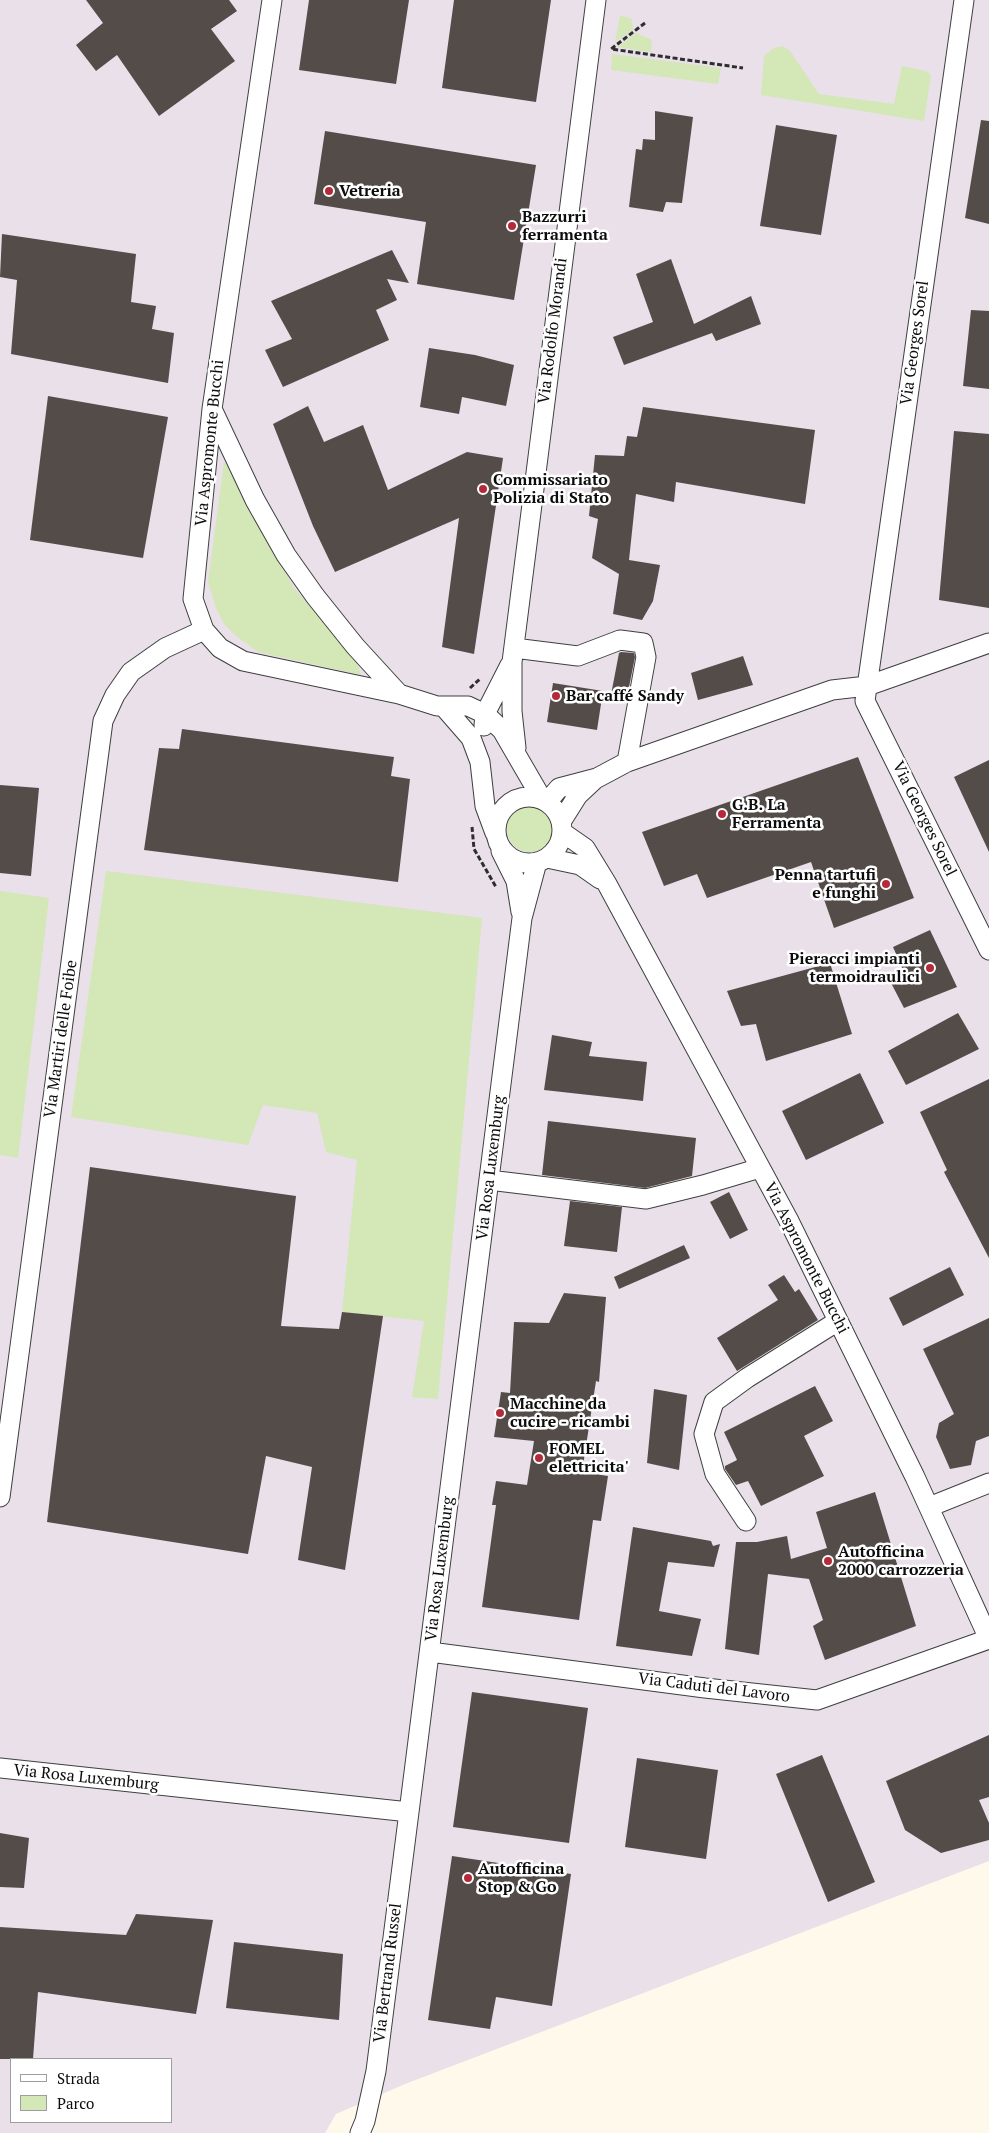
<!DOCTYPE html>
<html>
<head>
<meta charset="utf-8">
<style>
	body { margin:0 }
	#map { position:relative; width:989px; height:2133px; overflow:hidden; background:#fef9eb; font-family:"PT Serif",serif }
	canvas { display:block }
	.legend { position:absolute; left:10px; top:2058px; width:162px; height:65px; box-sizing:border-box; background:#fff; border:1px solid #9e9e9e; margin:0; padding:6px 9px; list-style:none; font-size:15px; color:#0c0c0c }
	.legend li { display:flex; align-items:center; gap:10px; height:25px }
	.legend b { width:25px; border:1px solid #9e9e9e }
</style>
</head>
<body>
<div id="map">
<canvas width="989" height="2133"></canvas>
<ul class="legend">
<li><b style="height:6px;background:#fff"></b>Strada</li>
<li><b style="height:14px;background:#d3e7b7"></b>Parco</li>
</ul>
</div>
<script>
const ctx = document.querySelector('canvas').getContext('2d');
ctx.lineJoin = 'round';
function fill(path, color) {
  ctx.fillStyle = color;
  ctx.fill(path, 'evenodd');
}
function toPath(rows) {
  const path = new Path2D();
  for (const r of rows) {
    if (r.length === 3) {
      path.moveTo(r[0] + r[2], r[1]);
      path.arc(r[0], r[1], r[2], 0, 2 * Math.PI);
      continue;
    }
    path.moveTo(r[0], r[1]);
    for (let i = 2; i < r.length; i += 2) path.lineTo(r[i], r[i + 1]);
  }
  return path;
}
function strokePath(path, color, width, dash) {
  ctx.strokeStyle = color;
  ctx.lineWidth = width;
  ctx.lineCap = dash ? 'butt' : 'round';
  ctx.setLineDash(dash || []);
  ctx.stroke(path);
}
function write(font, color, halo, rows, align = 'center') {
  ctx.font = font + ' "PT Serif",serif';
  ctx.lineWidth = 5;
  ctx.setLineDash([]);
  ctx.textBaseline = 'middle';
  ctx.strokeStyle = halo;
  ctx.fillStyle = color;
  for (const [text, x, y, turn = 0] of rows) {
    ctx.save();
    ctx.translate(x, y);
    ctx.rotate((+turn || 0) * Math.PI / 180);
    ctx.textAlign = isNaN(turn) ? turn : align;
    if (halo) ctx.strokeText(text, 0, 0);
    ctx.fillText(text, 0, 0);
    ctx.restore();
  }
}
const industrial = toPath([
	[0,0,989,0,989,1861,405,2084,336,2114,325,2133,0,2133],
	[11,2059,171,2059,171,2122,11,2122]
]);
const green = toPath([
	[620,15,632,19,633,30,615,42],
	[636,33,652,40,651,52,617,47],
	[782,46,790,51,819,94,894,104,902,66,926,71,931,75,924,121,761,95,764,56,774,48],
	[612,54,721,68,718,84,611,70],
	[224,462,231,470,258,526,294,588,356,660,361,675,258,652,235,635,224,624,216,608,208,582],
	[530,829,23],
	[106,871,482,918,438,1399,412,1397,424,1321,342,1312,357,1160,326,1152,317,1113,263,1105,248,1145,71,1117],
	[0,891,49,898,18,1158,0,1155]
]);
const building = toPath([
	[86,0,229,0,237,11,211,29,235,61,159,116,117,55,96,71,76,45,103,23],
	[309,0,409,0,396,84,299,70],
	[454,0,551,0,536,102,442,88],
	[655,111,693,117,682,203,666,202,663,212,629,207,636,149,642,150,643,139,655,140],
	[981,120,989,121,989,224,965,218],
	[776,125,837,135,821,235,760,226],
	[325,131,536,165,514,300,417,284,426,222,314,204],
	[2,234,136,254,131,302,156,306,152,329,174,333,168,383,11,354,17,280,0,277],
	[392,250,409,283,387,279,397,300,376,310,389,340,283,387,265,350,292,339,271,301],
	[671,259,694,324,751,296,761,324,716,341,712,333,624,365,613,337,653,322,636,274],
	[971,310,989,311,989,389,963,386],
	[429,348,475,355,514,365,506,406,462,397,459,414,420,407],
	[48,396,168,417,143,558,30,540],
	[308,406,324,442,363,425,388,490,467,452,503,458,474,654,442,647,459,518,335,572,313,526,273,424],
	[643,407,815,430,805,504,676,482,674,502,636,494,629,560,660,565,653,601,642,620,613,614,619,574,592,558,598,519,589,516,595,455,624,456,627,436,637,437],
	[954,431,989,434,989,608,939,600],
	[621,652,634,653,635,657,626,702,610,700,619,653],
	[743,656,753,685,698,700,691,673],
	[553,683,603,691,597,730,547,722],
	[182,729,394,757,391,776,410,779,398,882,144,850,159,748,179,749],
	[858,757,914,898,834,928,811,862,707,898,697,874,664,886,642,832],
	[989,760,989,852,954,777],
	[0,785,39,788,31,876,0,873],
	[930,930,957,987,904,1008,889,979,904,972,893,947],
	[830,963,852,1034,766,1061,756,1024,741,1026,727,991],
	[958,1013,979,1049,906,1085,888,1051],
	[552,1035,592,1042,589,1056,647,1062,643,1101,544,1090],
	[860,1073,884,1123,806,1160,782,1111],
	[989,1079,989,1258,944,1172,947,1170,920,1112],
	[548,1121,696,1138,692,1176,645,1188,542,1175],
	[90,1167,296,1196,281,1326,339,1329,342,1312,383,1316,345,1570,298,1560,312,1467,266,1456,248,1554,47,1522],
	[729,1192,748,1230,730,1239,710,1202],
	[570,1201,622,1207,617,1252,564,1246],
	[684,1245,690,1258,619,1289,614,1277],
	[950,1267,964,1295,903,1326,889,1298],
	[784,1275,795,1292,799,1289,818,1320,737,1371,717,1338,778,1300,768,1285],
	[564,1293,606,1297,599,1382,596,1381,582,1472,608,1476,601,1521,593,1520,579,1620,482,1607,496,1505,492,1505,496,1481,527,1485,534,1441,494,1437,501,1392,510,1393,514,1322,549,1323],
	[989,1318,989,1436,976,1441,971,1465,950,1469,936,1437,939,1423,954,1414,923,1349],
	[815,1386,833,1421,804,1436,824,1476,761,1506,748,1481,736,1485,725,1469,725,1466,737,1460,724,1432],
	[654,1389,687,1395,679,1470,647,1463],
	[875,1492,916,1626,825,1660,813,1626,823,1620,809,1579,768,1574,759,1655,725,1649,736,1542,757,1542,787,1536,791,1559,827,1548,816,1512],
	[633,1527,711,1541,713,1546,720,1544,714,1567,668,1562,659,1611,701,1619,692,1656,616,1646],
	[472,1692,588,1708,569,1843,453,1827],
	[989,1735,989,1797,979,1800,989,1823,989,1840,941,1853,905,1830,886,1781],
	[822,1755,875,1882,828,1902,776,1774],
	[637,1758,718,1770,706,1859,625,1847],
	[0,1833,29,1838,24,1888,0,1887],
	[452,1856,571,1874,552,2006,496,1997,490,2029,428,2020],
	[136,1914,213,1920,196,2014,38,1992,33,2059,0,2059,0,1927,126,1935],
	[234,1942,343,1954,339,2020,226,2008]
]);
const path = toPath([
	[645,23,611,49,743,68],
	[470,688,480,679],
	[472,827,474,849,496,887]
]);
const minor = toPath([
	[272,0,212,409,193,599,204,630,220,648,243,661,399,694,437,706,468,706,485,714,502,730,542,799],
	[964,0,865,701,989,950],
	[213,411,255,500,286,555,315,596,355,646,399,694],
	[514,648,578,656,620,640,643,643,646,657,627,762],
	[444,707,471,738,480,762,485,806,495,833],
	[484,726,485,714,510,665],
	[516,748,512,711,512,662,596,0],
	[529,830,33],
	[547,802,559,788,597,778,627,762,832,690,867,686,989,643],
	[561,822,578,795,594,780],
	[562,832,585,848,607,884,788,1219,915,1477,989,1639],
	[501,851,516,881,521,912],
	[547,858,580,865,600,879],
	[489,1180,646,1199,703,1185,760,1168],
	[0,1497,103,721,115,695,131,672,165,648,204,630],
	[929,1507,989,1483],
	[746,1521,715,1474,704,1434,714,1402,747,1378,838,1321],
	[430,1652,705,1688,817,1700,989,1639],
	[0,1768,409,1812,522,918,537,862],
	[360,2133,365,2121,376,2071,409,1812]
]);
const markers = [
	[329,191,5,"#b52a3b"],
	[512,226,5,"#b52a3b"],
	[483,489,5,"#b52a3b"],
	[556,696,5,"#b52a3b"],
	[722,814,5,"#b52a3b"],
	[886,884,5,"#b52a3b"],
	[930,968,5,"#b52a3b"],
	[500,1413,5,"#b52a3b"],
	[539,1458,5,"#b52a3b"],
	[828,1561,5,"#b52a3b"],
	[468,1878,5,"#b52a3b"]
];
const poiNames = [
	["Vetreria",339,191],
	["Bazzurri",522,217],
	["ferramenta",522,235],
	["Commissariato",493,480],
	["Polizia di Stato",493,498],
	["Bar caffé Sandy",566,696],
	["G.B. La",732,805],
	["Ferramenta",732,823],
	["Penna tartufi",876,875,"right"],
	["e funghi",876,893,"right"],
	["Pieracci impianti",920,959,"right"],
	["termoidraulici",920,977,"right"],
	["Macchine da",510,1404],
	["cucire - ricambi",510,1422],
	["FOMEL",549,1449],
	["elettricita'",549,1467],
	["Autofficina",838,1552],
	["2000 carrozzeria",838,1570],
	["Autofficina",478,1869],
	["Stop & Go",478,1887]
];
const streetNames = [
	["Via Rodolfo Morandi",553,331,-83],
	["Via Georges Sorel",915,343,-82],
	["Via Aspromonte Bucchi",210,443,-84],
	["Via Georges Sorel",924,819,64],
	["Via Martiri delle Foibe",61,1039,-82],
	["Via Rosa Luxemburg",491,1168,-83],
	["Via Aspromonte Bucchi",806,1258,63],
	["Via Rosa Luxemburg",440,1569,-83],
	["Via Caduti del Lavoro",714,1688,7],
	["Via Rosa Luxemburg",86,1778,6],
	["Via Bertrand Russel",388,1973,-83]
];
fill(industrial, '#e9e0ea');
fill(green, '#d3e7b7');
fill(building, '#544c49');
strokePath(minor, '#3f3f3f', 21);
strokePath(path, '#2e2e2e', 3, [5, 2.5]);
strokePath(minor, '#fff', 19);
for (const [x, y, r, color] of markers) {
  const dot = new Path2D();
  dot.arc(x, y, r, 0, 2 * Math.PI);
  ctx.fillStyle = color;
  ctx.fill(dot);
  strokePath(dot, '#fff', 2);
}
write('bold 16px', '#0c0c0c', '#fff', poiNames, 'left');
write('16px', '#0c0c0c', '#fff', streetNames);
</script>
</body>
</html>
